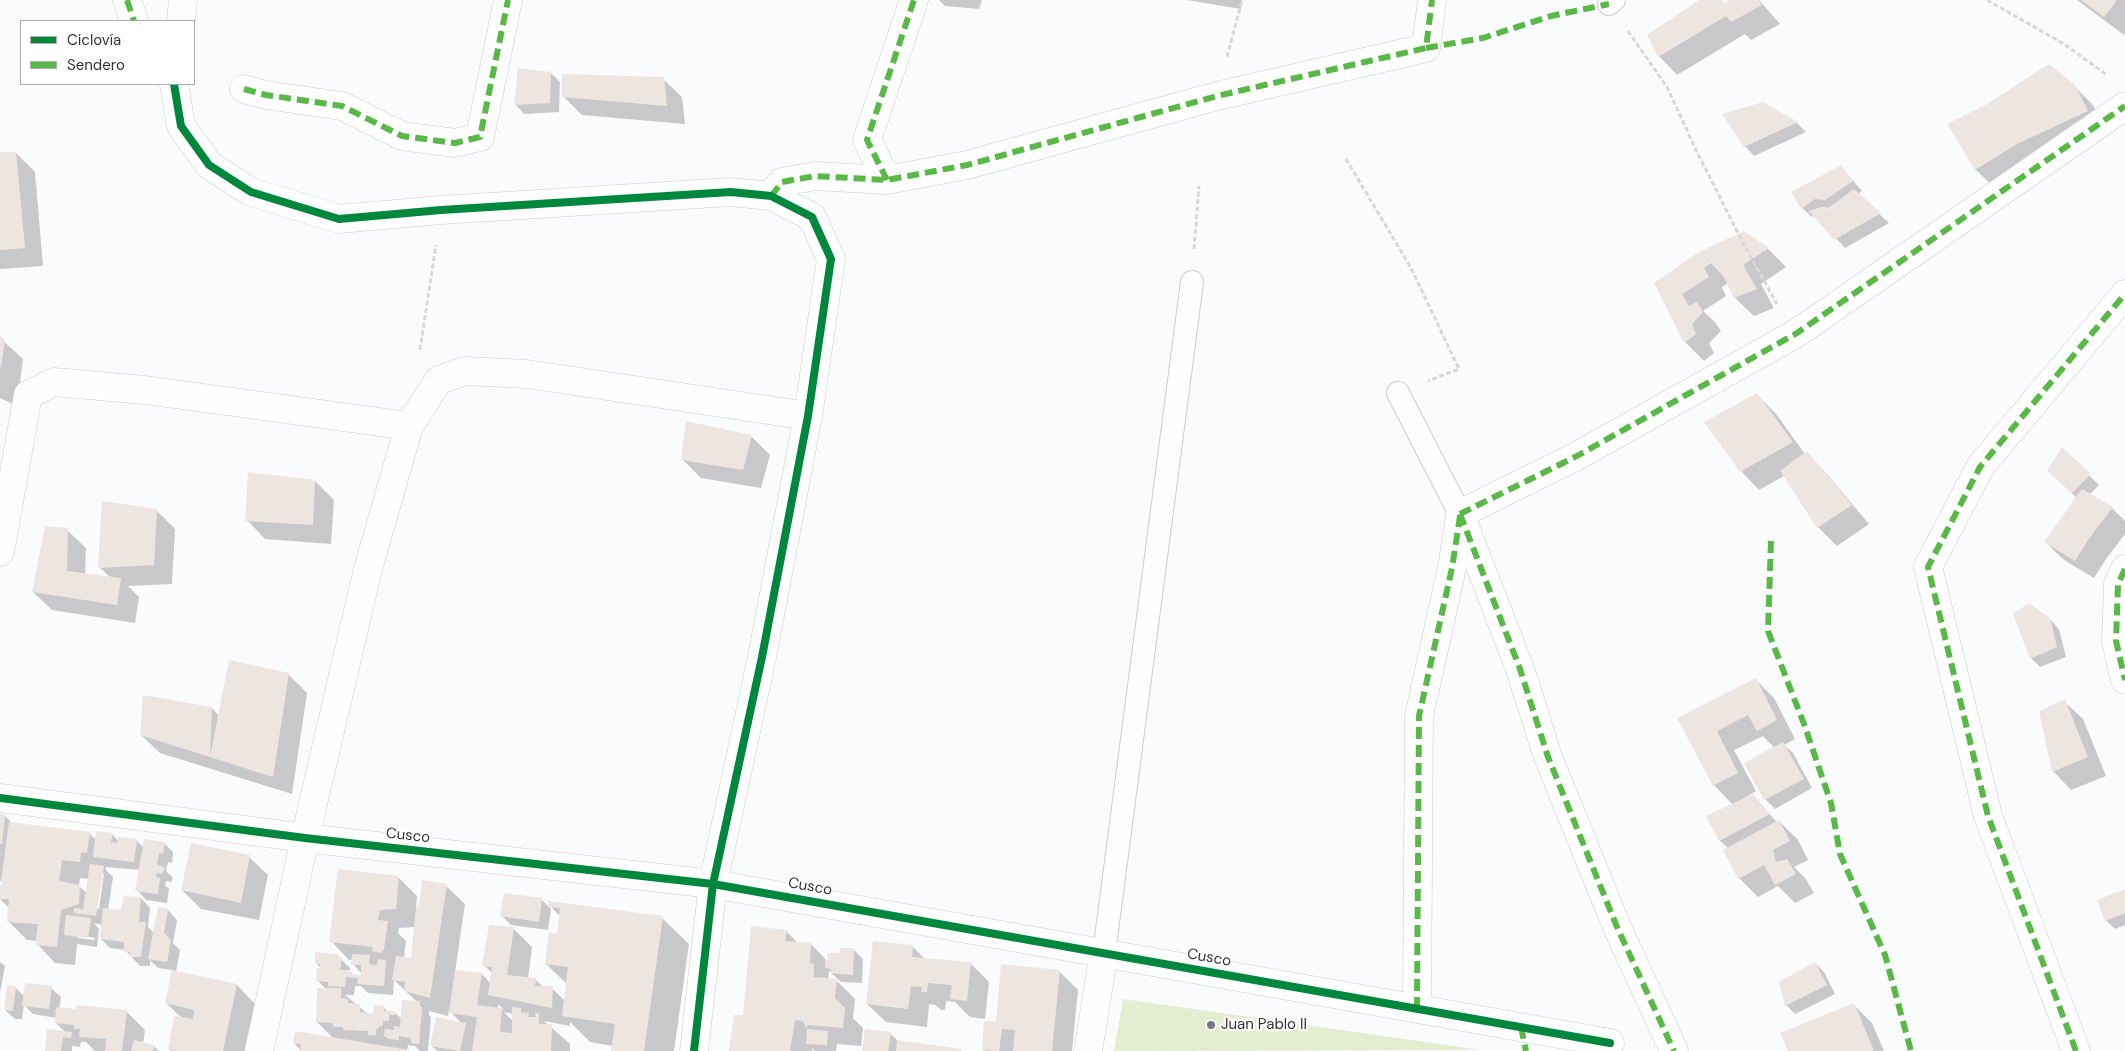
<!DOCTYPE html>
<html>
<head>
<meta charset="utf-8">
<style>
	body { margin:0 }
	#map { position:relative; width:2125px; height:1051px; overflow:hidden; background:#fafbfd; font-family:"DM Sans",sans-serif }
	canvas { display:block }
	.legend { position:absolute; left:20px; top:20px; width:175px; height:65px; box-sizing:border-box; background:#fff; border:1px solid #adadaf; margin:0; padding:6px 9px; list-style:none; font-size:15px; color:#313236 }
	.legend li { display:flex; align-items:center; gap:10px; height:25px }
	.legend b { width:25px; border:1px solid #adadaf }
</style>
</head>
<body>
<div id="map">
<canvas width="2125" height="1051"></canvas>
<ul class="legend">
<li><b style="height:6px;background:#00873e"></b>Ciclovía</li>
<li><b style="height:6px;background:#58b947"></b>Sendero</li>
</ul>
</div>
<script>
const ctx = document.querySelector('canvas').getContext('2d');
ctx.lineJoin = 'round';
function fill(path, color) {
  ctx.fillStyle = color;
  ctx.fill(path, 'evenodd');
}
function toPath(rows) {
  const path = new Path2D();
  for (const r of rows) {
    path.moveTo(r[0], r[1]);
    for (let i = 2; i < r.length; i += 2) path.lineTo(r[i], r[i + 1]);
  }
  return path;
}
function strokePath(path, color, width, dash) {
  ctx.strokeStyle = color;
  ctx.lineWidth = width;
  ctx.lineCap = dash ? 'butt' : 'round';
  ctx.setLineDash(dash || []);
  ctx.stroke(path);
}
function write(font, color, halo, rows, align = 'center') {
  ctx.font = font + ' "DM Sans",sans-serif';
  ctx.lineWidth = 4.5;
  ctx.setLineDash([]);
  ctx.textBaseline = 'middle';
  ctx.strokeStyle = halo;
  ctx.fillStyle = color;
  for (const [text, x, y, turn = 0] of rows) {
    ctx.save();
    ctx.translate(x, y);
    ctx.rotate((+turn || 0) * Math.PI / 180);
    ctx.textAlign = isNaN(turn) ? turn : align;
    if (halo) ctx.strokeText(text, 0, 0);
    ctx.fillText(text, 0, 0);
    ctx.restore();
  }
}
const green = toPath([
	[1123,999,1482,1050,1114,1051]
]);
const shadow = toPath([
	[939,0,982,0,979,9,945,6],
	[1187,0,1242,0,1241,9],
	[1702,0,1720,0,1725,5,1732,0,1759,0,1780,24,1751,40,1745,34,1677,75,1659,56],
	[2077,0,2125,0,2125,33,2124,35],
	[551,73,560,82,559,112,524,114,515,104],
	[663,79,682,97,685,124,582,115,563,96],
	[2074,86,2093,105,2106,130,1995,188,1976,170,1949,125],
	[1763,103,1797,123,1806,132,1754,156,1745,146],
	[0,153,16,153,35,172,43,266,0,269],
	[1841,167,1862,191,1858,194,1889,223,1845,248,1814,215,1812,217,1802,208,1793,193],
	[1820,207,1830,208,1827,210],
	[1744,232,1768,249,1786,267,1761,284,1774,308,1754,316,1735,298,1728,283,1722,287,1726,296,1703,311,1715,322,1721,331,1709,343,1714,353,1704,361,1686,343,1655,283],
	[0,338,23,359,17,406,0,398],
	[1757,395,1776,414,1805,454,1807,453,1825,472,1869,524,1837,546,1818,527,1784,476,1759,490,1741,471],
	[751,436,770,455,761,488,701,478,682,459],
	[2062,449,2099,485,2089,495,2112,508,2125,521,2125,534,2106,559,2094,578,2064,560,2045,542,2077,498,2058,480],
	[315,481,334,500,331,544,265,539,247,520],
	[156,510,175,529,172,584,128,586,139,597,135,623,52,610,33,592,67,530,86,548,85,575,110,577,100,568],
	[2050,619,2059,629,2066,657,2040,667,2031,658],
	[288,674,307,693,292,794,160,753,141,735,212,708,219,716],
	[1755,679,1774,698,1795,739,1784,745,1793,753,1812,788,1775,809,1765,799,1745,763,1775,748,1763,736,1734,750,1756,791,1746,797,1747,799,1753,796,1777,822,1779,821,1798,840,1808,860,1794,867,1806,879,1814,893,1795,903,1778,886,1758,897,1739,878,1728,848,1720,841,1708,816,1733,805,1714,785,1679,718],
	[2064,701,2083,719,2106,776,2071,790,2053,771],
	[0,815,4,815,13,824,89,833,96,840,112,834,118,841,136,840,143,847,164,843,173,852,172,863,168,862,166,871,173,878,171,882,166,881,165,885,169,889,167,903,146,900,137,890,140,870,106,867,106,870,113,877,108,910,122,911,141,898,150,908,148,927,154,933,159,909,168,910,177,920,173,943,180,950,176,972,237,985,255,1004,245,1051,171,1051,169,1049,182,1018,166,1003,173,970,158,968,150,960,150,966,140,966,125,950,110,948,101,939,102,925,94,923,99,929,97,947,77,944,75,965,55,963,37,944,37,941,27,940,9,922,10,909,0,899,2,881,0,881],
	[102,873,104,873,99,909,96,909],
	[80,878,89,879,87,893,79,886],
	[78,935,95,938,94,940,78,938],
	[249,857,268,875,259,920,201,909,182,890],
	[399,878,417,896,416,909,446,886,465,904,455,972,482,974,491,984,493,974,484,965,513,928,532,947,528,978,535,979,543,987,552,988,565,1001,567,984,546,964,558,935,560,916,551,907,550,902,662,918,689,944,674,1051,612,1051,613,1046,590,1042,570,1022,570,1026,544,1021,570,1044,570,1051,437,1051,432,1046,461,1023,449,1010,448,1016,429,1011,429,1015,431,1017,428,1051,420,1051,415,1046,408,1045,407,1051,409,1051,301,1051,294,1043,334,1039,317,1022,326,989,317,980,322,969,316,963,337,955,350,968,350,972,354,976,362,976,362,974,353,964,353,960,349,960,331,941],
	[415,927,412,959,404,958,406,941,398,933,399,928],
	[394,980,417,1002,402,1019,395,1013,388,1012,383,1007,375,1014,368,1014,345,995,354,995,355,986,361,986,368,993,393,995],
	[498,1004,504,1010,498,1009],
	[504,1012,513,1014,513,1021],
	[2125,891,2125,925,2115,929,2106,920],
	[541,899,551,909,548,930,511,925,502,916],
	[786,931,798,943,811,944,830,964,840,954,854,950,863,959,862,983,841,982,829,971,828,980,836,980,855,999,853,1018,863,1028,861,1046,837,1044,836,1051,815,1051,812,1048,812,1051,730,1051,744,1017],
	[913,947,925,959,970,963,989,982,985,1019,970,1017,955,1002,946,1001,945,1010,941,1010,935,1005,929,1004,927,1027,886,1022,867,1004],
	[0,962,5,966,0,993],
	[1815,963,1824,972,1835,994,1795,1014,1786,1005],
	[1059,971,1078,990,1072,1051,985,1051,983,1049,997,1023],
	[15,987,25,997,51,988,61,997,59,1009,126,1011,145,1030,143,1044,154,1046,159,1051,95,1051,86,1042,81,1042,80,1047,72,1046,72,1051,46,1051,65,1032,56,1023,56,1018,33,1014,24,1005,22,1019,15,1019,5,1010],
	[1853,1004,1872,1023,1884,1051,1789,1051],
	[891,1034,899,1042,962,1051,863,1051]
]);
const building = toPath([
	[1699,0,1722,0,1725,3,1730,0,1758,0,1762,5,1731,22,1726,16,1658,57,1647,35],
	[2081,0,2117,0,2104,17],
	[2049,64,2075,85,2088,111,2017,144,1975,170,1947,124,1987,104],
	[518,68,551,72,550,103,514,105],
	[562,74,664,77,667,106,562,97],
	[1763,102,1798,122,1744,147,1722,114],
	[0,152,16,152,25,248,0,250],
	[1841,165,1853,181,1825,200,1815,199,1801,209,1791,192],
	[1854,189,1881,213,1834,240,1809,211,1821,207,1827,209],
	[1744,231,1769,248,1743,265,1757,289,1734,298,1724,277,1711,263,1704,268,1709,277,1682,294,1689,306,1697,302,1703,312,1692,324,1696,334,1684,343,1654,283,1699,252],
	[0,336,5,339,1,367,0,367],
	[1757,393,1793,442,1740,472,1704,422],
	[686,421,752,435,743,470,681,460],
	[2062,447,2091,474,2072,493,2047,471],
	[1807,451,1852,505,1817,528,1780,471],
	[248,472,315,480,313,525,245,521],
	[2082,489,2113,507,2088,540,2075,561,2044,542],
	[102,501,157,509,154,565,98,568],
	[45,526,68,528,67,571,121,578,117,605,32,592],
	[2029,603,2050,618,2057,647,2030,659,2013,614],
	[229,660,289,673,273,777,210,757],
	[1756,678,1777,720,1757,731,1748,715,1717,731,1738,773,1713,786,1677,718],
	[143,695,212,707,210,757,140,735],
	[2065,699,2088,757,2052,772,2039,711],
	[1783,742,1804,779,1764,800,1744,763],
	[1753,794,1770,814,1719,841,1706,816],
	[0,814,5,814,2,844,0,844],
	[1779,820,1790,841,1773,850,1776,862,1787,859,1796,874,1775,885,1764,865,1738,879,1723,850],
	[9,822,90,832,87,853,81,852,80,862,62,860,59,881,80,885,79,904,61,910,57,947,35,945,38,924,7,922,9,899,0,899,0,890],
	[96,831,113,833,111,842,117,843,118,837,137,839,134,862,93,857],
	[144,839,165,842,163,854,159,853,157,864,165,868,162,874,157,873,156,877,160,878,158,894,135,891],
	[191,843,250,855,241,903,181,890],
	[90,864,104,866,96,916,74,913,74,908,83,909],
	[338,869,399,876,396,909,380,910,378,920,388,921,384,949,381,953,372,951,373,947,329,942],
	[422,880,447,884,430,998,404,991,405,982,392,980,396,956,411,958,416,908,419,907],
	[2125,889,2125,913,2105,921,2097,900],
	[504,893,542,898,539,922,500,916],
	[124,896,141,897,139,922,146,922,141,957,129,957,130,952,124,952,124,942,100,939,103,908,121,910],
	[548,901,663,916,644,1051,611,1051,615,1024,562,1016,568,967,545,964,549,932,557,934,560,908,549,907],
	[158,907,168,909,164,933,171,940,167,962,148,959],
	[66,915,91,918,88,938,64,935],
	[489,925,514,927,507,975,536,978,535,986,553,986,552,1008,488,995,492,967,482,966],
	[751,926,787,930,785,941,811,943,810,963,814,964,814,977,837,979,835,998,845,1008,843,1028,807,1025,807,1029,803,1021,795,1020,790,1051,729,1051,734,1015,743,1015],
	[873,941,913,945,912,957,971,962,967,1001,950,999,952,985,928,983,927,992,921,992,922,987,911,986,908,1009,866,1004],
	[840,948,854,948,853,975,830,973,831,969,825,968,825,960,828,960,827,953,839,953],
	[315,952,337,954,337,957,342,957,340,970,350,970,350,974,361,975,361,965,351,965,352,954,370,955,369,964,377,965,378,959,386,960,384,986,357,984,358,978,346,977,345,987,328,986,328,982,316,981,317,968,320,968,320,964,315,964],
	[1815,962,1827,985,1785,1006,1779,982],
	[1001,964,1060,970,1052,1051,1013,1051,1015,1030,1002,1029,999,1051,982,1050,984,1021,996,1021],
	[172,970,237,984,223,1051,177,1051,168,1049,174,1016,193,1019,194,1010,165,1003],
	[455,970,482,973,477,1005,502,1008,500,1032,512,1033,512,1007,521,1008,521,1012,529,1013,528,1017,536,1017,535,1013,539,1013,539,1024,552,1024,551,1051,472,1051,477,1017,449,1013],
	[25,983,52,986,49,1009,22,1006],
	[7,985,16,986,13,1011,4,1010],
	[317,988,341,988,341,998,348,999,348,1003,360,1004,360,1012,373,1013,374,1005,384,1006,384,1011,396,1011,395,1015,389,1015,389,1021,383,1021,383,1026,379,1026,379,1029,376,1029,376,1035,368,1035,368,1031,343,1030,343,1027,333,1027,333,1023,316,1022],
	[402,1000,420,1001,420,1006,422,1007,419,1044,411,1043,411,1038,399,1036,399,1040,389,1039,384,1036,385,1029,394,1030,394,1026,400,1027],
	[1854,1003,1874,1051,1788,1051,1780,1033],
	[77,1005,127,1010,122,1051,105,1051,106,1039,79,1037,80,1029,74,1029,74,1025,55,1023,56,1007,76,1009],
	[436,1017,466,1023,460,1051,430,1046],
	[47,1029,72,1032,71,1038,63,1037,61,1051,45,1051],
	[807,1029,828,1031,827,1045,806,1044],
	[865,1029,891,1032,888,1051,862,1051],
	[295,1031,409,1050,409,1051,300,1051,301,1044,293,1043],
	[134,1040,155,1045,153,1051,131,1051],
	[897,1040,962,1049,961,1051,896,1051]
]);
const path = toPath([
	[1987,0,2064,44,2107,75],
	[1628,31,1667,87,1697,152,1743,243,1777,304],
	[1227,57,1242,0],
	[1346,159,1411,268,1459,369,1428,381],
	[1194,249,1199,186],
	[420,350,436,245]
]);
const service = toPath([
	[1609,4,1614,0],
	[1398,393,1460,514],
	[1104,953,1192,282]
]);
const minor = toPath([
	[127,0,134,21],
	[244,89,266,95,342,106,402,136,455,143,480,137,508,0],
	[887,180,867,140,914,0],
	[771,196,782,182,815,176,887,180,967,165,1217,96,1426,48,1432,0],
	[1460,514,1575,457,1797,333,2125,106],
	[1460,514,1520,669,1548,757,1617,927,1674,1051],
	[0,552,28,395,54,382,145,390,409,426],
	[2125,569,2118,584,2116,641,2125,680],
	[0,798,305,838,713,884,1610,1043],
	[1417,1009,1419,716,1452,568,1460,515],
	[259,1051,305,838,368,569,409,426,439,380,465,371,527,374,808,416],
	[1088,1051,1104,953],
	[2076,1051,1988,816,1928,567,1980,467,2125,294]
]);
const tertiary = toPath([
	[181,21,183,0],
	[174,84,181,126,209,165,251,192,339,219,441,210,731,192,771,196,812,217,831,259,808,416,762,657,713,884,694,1051]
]);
const quiet = toPath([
	[127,0,134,21],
	[1426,48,1483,38,1551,16,1609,4],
	[244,89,266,95,342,106,402,136,455,143,480,137,508,0],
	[887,180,867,140,914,0],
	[771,196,782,182,815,176,887,180,967,165,1217,96,1426,48,1432,0],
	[1460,514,1575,457,1797,333,2125,106],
	[1460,514,1520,669,1548,757,1617,927,1674,1051],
	[1771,541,1768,631,1804,724,1831,803,1840,854,1885,955,1911,1051],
	[2125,569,2118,584,2116,641,2125,680],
	[1417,1009,1419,716,1452,568,1460,516],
	[1521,1027,1526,1051],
	[2076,1051,1988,816,1928,567,1980,467,2125,294]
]);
const cycleway = toPath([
	[174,84,181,126,209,165,251,192,339,219,441,210,731,192,771,196,812,217,831,259,808,416,762,657,713,884,694,1051],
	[0,798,305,838,713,884,1610,1043]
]);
const markers = [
	[1211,1025,5,"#77787c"]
];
const streetNames = [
	["Cusco",408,836,6],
	["Cusco",810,887,10],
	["Cusco",1209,958,10]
];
const poiNames = [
	["Juan Pablo II",1221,1025]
];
fill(green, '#e5edd0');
fill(shadow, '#0003');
fill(building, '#ede6e0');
strokePath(service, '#cacbcd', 24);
strokePath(minor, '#cacbcd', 29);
strokePath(tertiary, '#cacbcd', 29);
strokePath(path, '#d8d8d8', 3, [5, 2.5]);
strokePath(service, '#fefeff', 22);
strokePath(minor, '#fefeff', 28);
strokePath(tertiary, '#fefeff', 28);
strokePath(quiet, '#58b947', 6, [12, 6]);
strokePath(cycleway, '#00873e', 8);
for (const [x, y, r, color] of markers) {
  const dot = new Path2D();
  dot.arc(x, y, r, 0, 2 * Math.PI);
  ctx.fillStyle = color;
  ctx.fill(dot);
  strokePath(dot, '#fff', 2);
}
write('15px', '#313236', '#fff', streetNames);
write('15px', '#313236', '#fff', poiNames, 'left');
</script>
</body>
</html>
